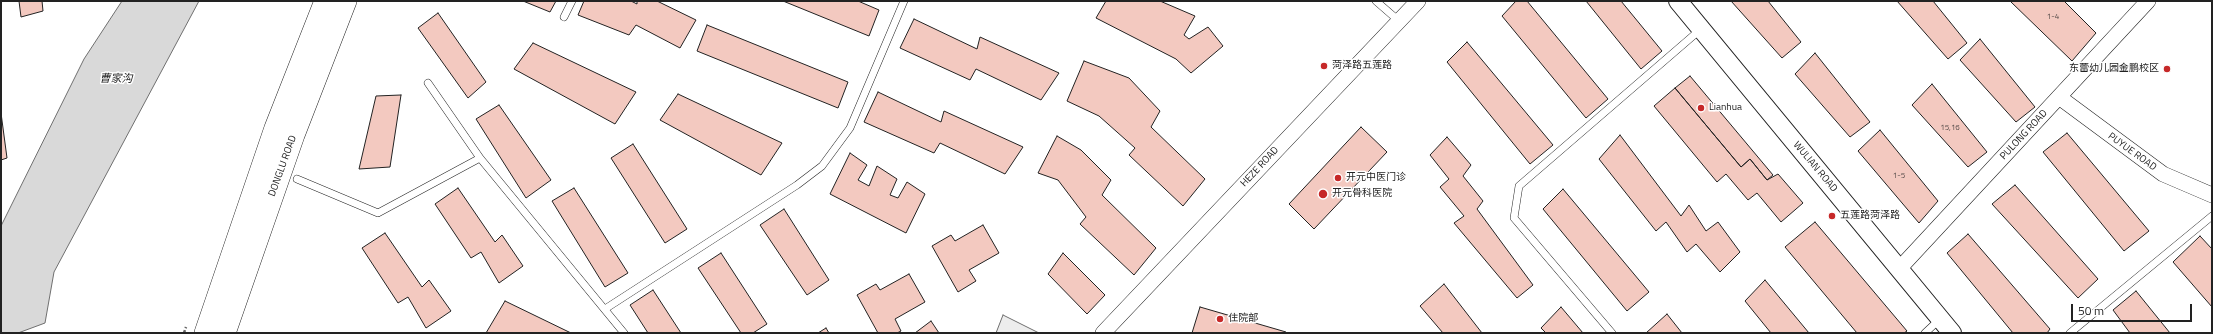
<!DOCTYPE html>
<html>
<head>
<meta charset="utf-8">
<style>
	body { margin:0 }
	#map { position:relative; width:2213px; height:334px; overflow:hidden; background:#fff; font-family:"Titillium Web",sans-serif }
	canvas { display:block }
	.frame { position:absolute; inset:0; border:2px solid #222; pointer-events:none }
	.scale { position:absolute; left:2071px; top:304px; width:121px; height:18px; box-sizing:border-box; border:2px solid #222; border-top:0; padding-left:5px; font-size:12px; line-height:14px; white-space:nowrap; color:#222; -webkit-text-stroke:3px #fff; paint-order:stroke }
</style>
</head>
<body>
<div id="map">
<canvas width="2213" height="334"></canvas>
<div class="frame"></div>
<div class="scale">50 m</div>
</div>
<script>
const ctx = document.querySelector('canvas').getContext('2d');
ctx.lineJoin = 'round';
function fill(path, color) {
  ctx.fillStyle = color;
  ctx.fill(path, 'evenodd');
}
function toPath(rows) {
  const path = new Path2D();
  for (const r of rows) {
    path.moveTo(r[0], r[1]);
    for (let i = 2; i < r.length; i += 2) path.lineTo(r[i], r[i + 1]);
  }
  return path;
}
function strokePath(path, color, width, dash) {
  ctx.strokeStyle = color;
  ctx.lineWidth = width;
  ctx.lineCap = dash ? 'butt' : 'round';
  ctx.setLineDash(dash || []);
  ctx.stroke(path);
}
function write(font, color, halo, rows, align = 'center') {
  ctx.font = font + ' "Titillium Web","Noto Sans SC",sans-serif';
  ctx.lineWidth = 3;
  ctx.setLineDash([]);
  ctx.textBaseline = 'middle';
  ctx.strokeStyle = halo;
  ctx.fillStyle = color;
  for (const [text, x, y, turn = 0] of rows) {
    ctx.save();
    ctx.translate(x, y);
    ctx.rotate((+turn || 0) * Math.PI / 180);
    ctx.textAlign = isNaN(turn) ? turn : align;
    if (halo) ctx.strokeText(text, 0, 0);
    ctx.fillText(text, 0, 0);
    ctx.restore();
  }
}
const parking = toPath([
	[1003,315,1039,333,996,333,1003,315]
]);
const water = toPath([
	[122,1,199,1,54,272,45,323,18,333,1,333,1,226,84,59,122,1]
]);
const building = toPath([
	[19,1,42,1,43,11,21,17,19,1],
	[523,1,556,1,550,12,523,1],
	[584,1,631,1,637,4,637,1,657,1,696,20,680,48,636,25,629,35,578,15,584,1],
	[783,1,858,1,879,10,869,36,783,1],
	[1106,1,1160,1,1195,16,1184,35,1189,39,1208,27,1223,46,1191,73,1176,59,1096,18,1106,1],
	[1516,1,1527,1,1608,99,1586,118,1502,16,1516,1],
	[1586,1,1621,1,1662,51,1641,69,1586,1],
	[1731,1,1768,1,1801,42,1782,58,1731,1],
	[1897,1,1933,1,1967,43,1948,59,1897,1],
	[2010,1,2064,1,2096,33,2072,61,2010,1],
	[438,13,486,82,468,98,418,28,438,13],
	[914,19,977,49,980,37,1059,73,1041,100,976,69,970,80,900,48,914,19],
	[707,25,848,82,838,108,697,51,707,25],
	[1980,39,2035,107,2016,122,1960,60,1980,39],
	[1467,42,1553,145,1530,164,1447,62,1467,42],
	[533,43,636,92,615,124,514,69,533,43],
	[1815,53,1870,122,1850,137,1795,74,1815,53],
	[1084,61,1129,78,1160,111,1151,127,1205,179,1183,206,1129,155,1135,148,1099,116,1067,101,1084,61],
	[1690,76,1773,175,1767,180,1750,159,1741,167,1675,88,1690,76],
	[1932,84,1987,152,1968,167,1912,105,1932,84],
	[1675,88,1741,167,1750,159,1767,180,1778,174,1803,203,1781,222,1757,193,1748,200,1726,174,1717,182,1654,106,1675,88],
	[878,92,941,122,944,111,1023,147,1005,174,940,143,934,153,864,122,878,92],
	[678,94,782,143,761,175,660,120,678,94],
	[401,95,390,167,359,169,376,96,401,95],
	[499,105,551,180,526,198,476,119,499,105],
	[1,113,7,158,1,160,1,113],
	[1361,127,1387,152,1314,229,1289,204,1361,127],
	[1880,130,1938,201,1919,223,1858,151,1880,130],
	[2067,133,2149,231,2124,251,2043,152,2067,133],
	[1620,135,1681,216,1689,205,1706,231,1718,222,1740,252,1720,272,1696,244,1687,252,1666,222,1656,231,1599,159,1620,135],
	[1057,136,1081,150,1111,180,1102,195,1156,248,1134,275,1080,224,1086,217,1058,180,1038,173,1057,136],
	[1447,137,1471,165,1463,176,1483,201,1477,209,1533,285,1517,298,1454,223,1464,216,1440,187,1449,179,1430,155,1447,137],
	[633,144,687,229,665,243,611,158,633,144],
	[850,153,867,165,858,180,869,186,877,166,897,179,890,195,898,198,907,182,925,194,906,233,830,194,850,153],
	[2015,185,2098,279,2078,298,1992,204,2015,185],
	[458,188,495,242,502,235,523,266,499,283,481,252,471,258,435,204,458,188],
	[574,188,628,273,605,287,552,201,574,188],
	[1563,189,1649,292,1627,311,1543,209,1563,189],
	[784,209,829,280,807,295,760,225,784,209],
	[1815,222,1907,331,1904,333,1857,333,1785,247,1815,222],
	[983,225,999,253,969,270,976,281,958,292,932,246,951,235,955,241,983,225],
	[385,233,422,287,429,280,451,311,426,328,408,297,398,303,362,248,385,233],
	[1968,234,2050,329,2047,333,2013,333,1947,253,1968,234],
	[2200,236,2212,249,2212,307,2173,262,2200,236],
	[721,253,767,324,753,333,741,333,698,268,721,253],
	[1063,253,1105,295,1087,314,1048,274,1063,253],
	[909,274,925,302,895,319,901,331,897,333,878,333,857,295,876,284,880,290,909,274],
	[1765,280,1809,333,1771,333,1745,301,1765,280],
	[1444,284,1482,333,1443,333,1420,306,1444,284],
	[653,290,681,333,648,333,630,305,653,290],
	[2136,291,2170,333,2130,333,2113,310,2136,291],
	[505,301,571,333,486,333,505,301],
	[1200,307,1286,332,1287,333,1192,333,1200,307],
	[1561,307,1583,333,1546,333,1541,328,1561,307],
	[1667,314,1682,333,1646,333,1667,314],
	[931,321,939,333,915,333,931,321],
	[826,328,829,333,818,333,826,328]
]);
const path = toPath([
	[184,333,186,327]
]);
const service = toPath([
	[1376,1,1399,21],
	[564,17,572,1],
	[428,83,480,158,624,333],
	[297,179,378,213,480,158],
	[605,309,797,185,822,166,850,128,904,1],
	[1612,333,1514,218,1519,186,1701,29],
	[1925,333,1940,319],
	[2070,333,2212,216]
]);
const minor = toPath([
	[2059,97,2163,174,2212,195],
	[1899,269,2148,1],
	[1103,333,1418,1]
]);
const tertiary = toPath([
	[1678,1,1952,333]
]);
const secondary = toPath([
	[205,333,275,128,325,1],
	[225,333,294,135,346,1]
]);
const markers = [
	[1324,66,4,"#c62828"],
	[2167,69,4,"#c62828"],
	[1701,108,4,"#c62828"],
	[1338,178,4,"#c62828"],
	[1323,194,5,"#c62828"],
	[1832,216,4,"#c62828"],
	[1220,319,4,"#c62828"]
];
const numberNames = [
	["1-4",2053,17],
	["15,16",1950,128],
	["1-5",1899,176]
];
const poiNames = [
	["菏泽路五莲路",1332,66],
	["东蕾幼儿园金鹏校区",2159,69,"right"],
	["Lianhua",1709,108],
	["开元中医门诊",1346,178],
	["开元骨科医院",1332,194],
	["五莲路菏泽路",1840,216],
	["住院部",1228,319]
];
const streetNames = [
	["PULONG ROAD",2024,135,-47],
	["PUYUE ROAD",2132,152,36],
	["DONGLU ROAD",283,166,-70],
	["HEZE ROAD",1260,167,-47],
	["WULIAN ROAD",1815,167,50]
];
const waterNames = [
	["曹家沟",116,79]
];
fill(parking, '#ededed');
strokePath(parking, '#6f6f6f', 1);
fill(water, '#d9d9d9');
strokePath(water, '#6f6f6f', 1);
fill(building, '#f3c9c0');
strokePath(building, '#222', 1);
strokePath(service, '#222', 8);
strokePath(minor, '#222', 16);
strokePath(tertiary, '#222', 20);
strokePath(secondary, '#222', 22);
strokePath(path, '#646464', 2.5, [3, 2]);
strokePath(service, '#fff', 7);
strokePath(minor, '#fff', 15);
strokePath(tertiary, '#fff', 18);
strokePath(secondary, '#fff', 21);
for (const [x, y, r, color] of markers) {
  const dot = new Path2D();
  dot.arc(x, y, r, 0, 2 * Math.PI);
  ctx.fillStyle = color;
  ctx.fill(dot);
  strokePath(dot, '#fff', 1.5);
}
write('8px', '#564c4a', null, numberNames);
write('10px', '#222', '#fff', poiNames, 'left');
write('10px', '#222', '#fff', streetNames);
write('italic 11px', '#222', '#fff', waterNames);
</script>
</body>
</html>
